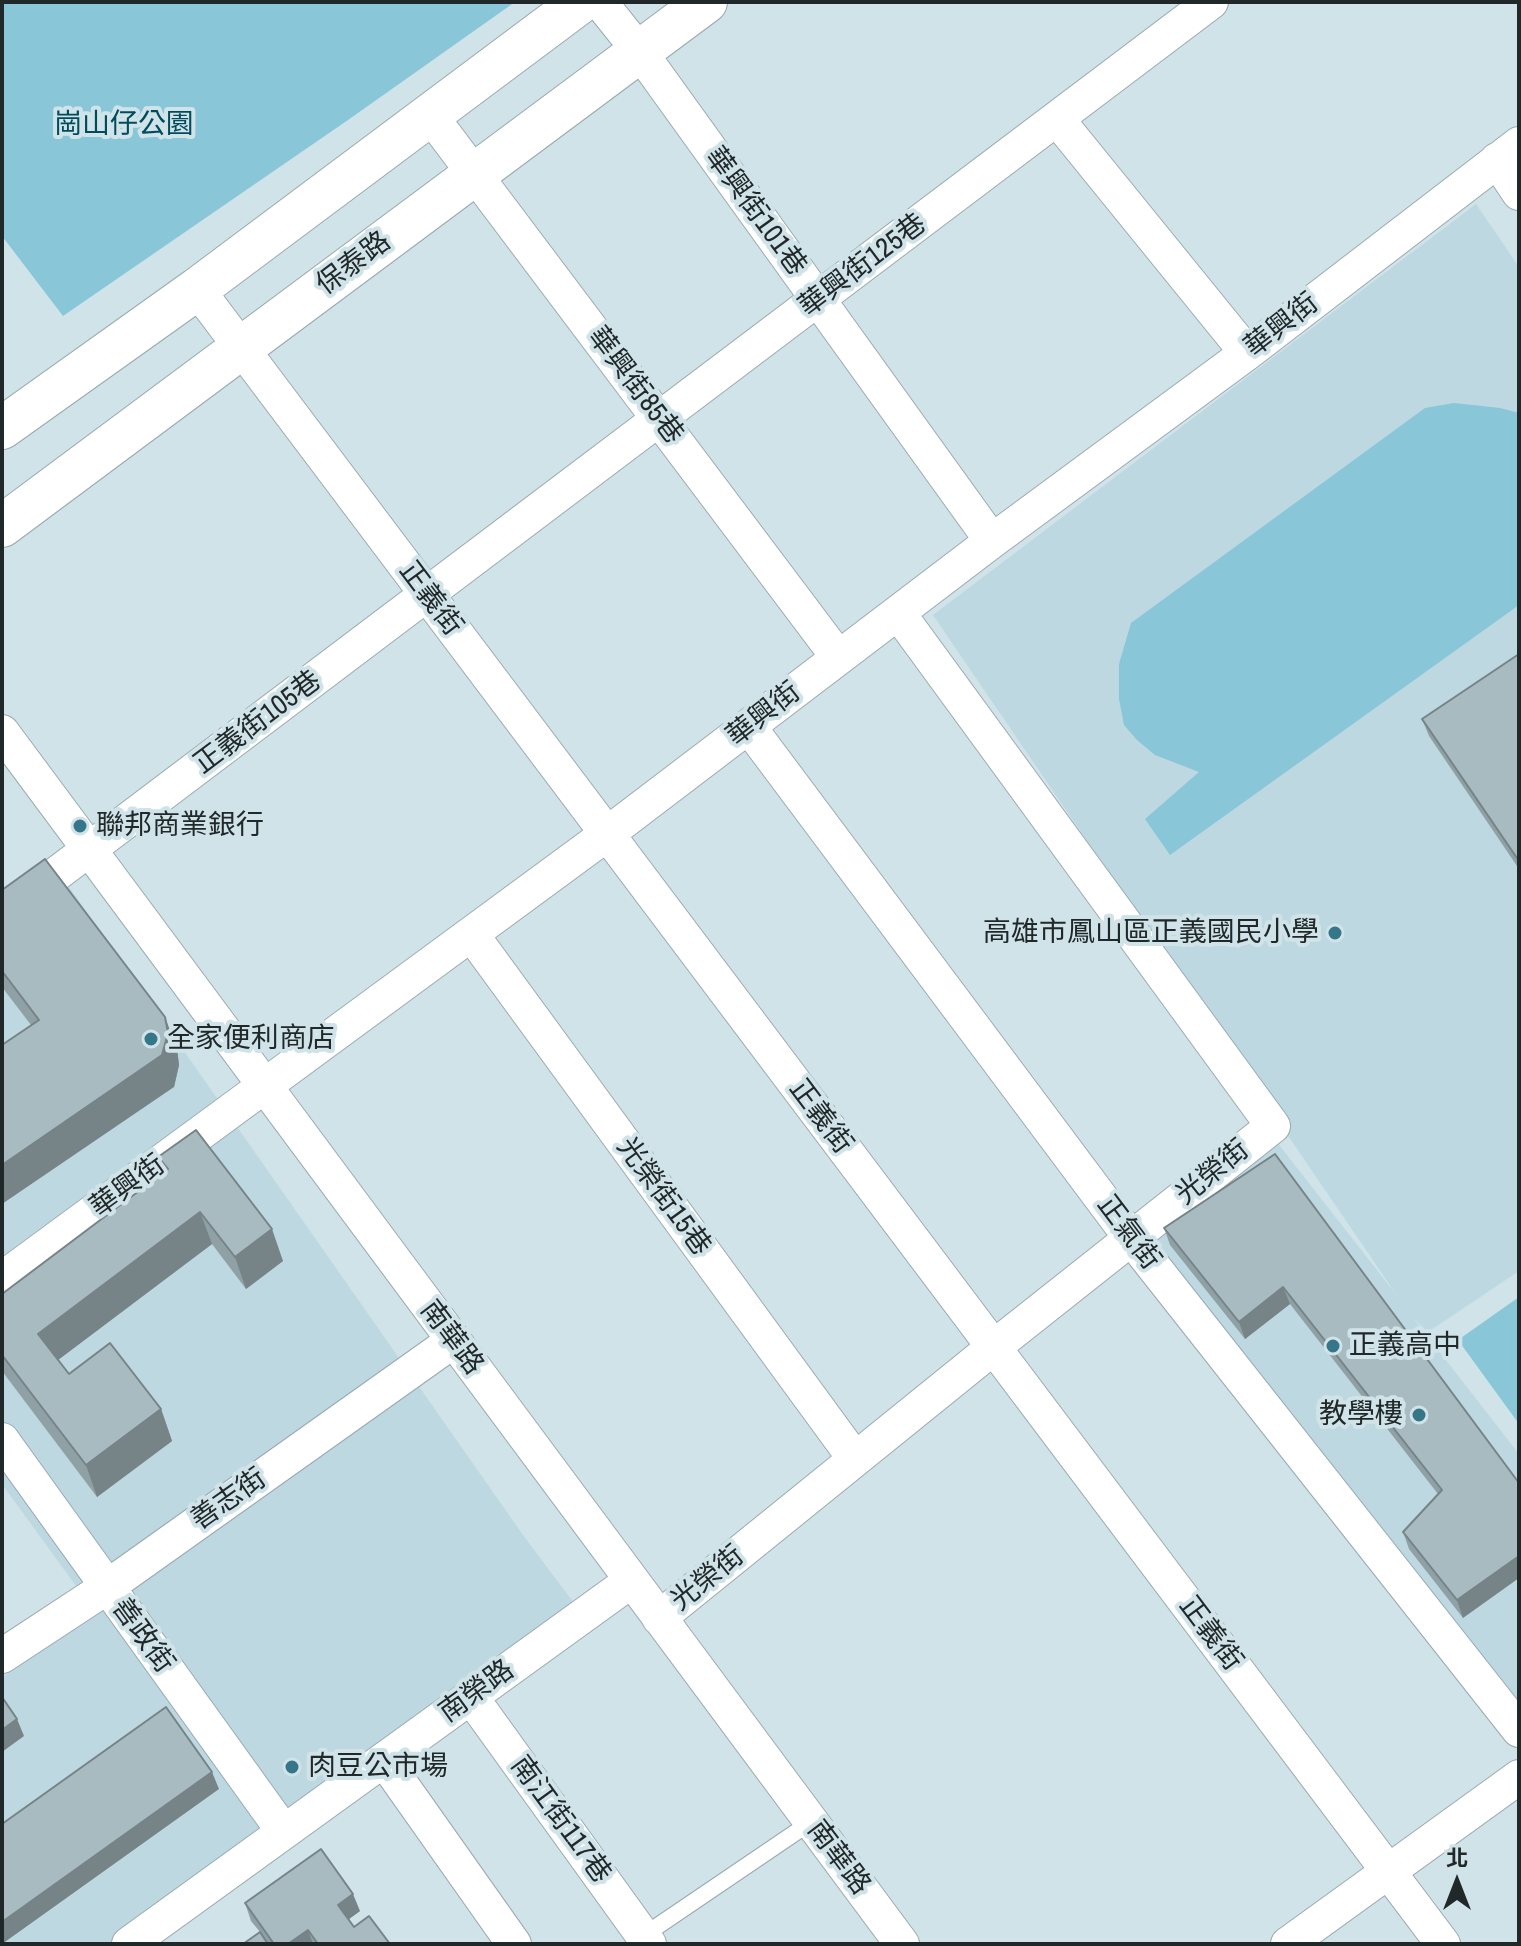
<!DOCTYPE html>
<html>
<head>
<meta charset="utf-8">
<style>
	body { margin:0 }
	#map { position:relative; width:1521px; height:1946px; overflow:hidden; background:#d0e3e9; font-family:"Archivo Narrow","Noto Sans TC",sans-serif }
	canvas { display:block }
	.frame { position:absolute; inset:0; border:4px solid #21282a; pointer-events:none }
	.north { position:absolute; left:1417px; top:1842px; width:80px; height:80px; -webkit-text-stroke:6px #d0e3e9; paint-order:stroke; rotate:0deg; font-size:22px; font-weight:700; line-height:32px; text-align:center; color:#21282a }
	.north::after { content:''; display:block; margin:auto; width:28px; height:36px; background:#21282a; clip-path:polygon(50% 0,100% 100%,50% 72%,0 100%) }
</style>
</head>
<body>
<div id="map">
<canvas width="1521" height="1946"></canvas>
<div class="frame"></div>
<div class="north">北</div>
</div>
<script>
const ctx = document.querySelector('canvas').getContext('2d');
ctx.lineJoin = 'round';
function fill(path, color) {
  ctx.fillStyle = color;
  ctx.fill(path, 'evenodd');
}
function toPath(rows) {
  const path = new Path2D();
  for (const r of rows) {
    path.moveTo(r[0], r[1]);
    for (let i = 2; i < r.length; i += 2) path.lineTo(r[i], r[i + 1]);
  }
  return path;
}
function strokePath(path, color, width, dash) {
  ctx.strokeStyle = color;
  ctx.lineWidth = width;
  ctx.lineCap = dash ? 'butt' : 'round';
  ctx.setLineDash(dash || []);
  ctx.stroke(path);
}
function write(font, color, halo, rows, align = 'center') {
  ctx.font = font + ' "Archivo Narrow","Noto Sans TC",sans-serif';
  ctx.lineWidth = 8;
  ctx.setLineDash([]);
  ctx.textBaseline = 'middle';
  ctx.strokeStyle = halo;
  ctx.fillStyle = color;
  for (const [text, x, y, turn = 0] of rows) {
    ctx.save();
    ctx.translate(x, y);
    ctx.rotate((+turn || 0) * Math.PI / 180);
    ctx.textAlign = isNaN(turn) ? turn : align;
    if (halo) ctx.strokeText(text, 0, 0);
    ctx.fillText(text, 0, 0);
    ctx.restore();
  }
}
const built = toPath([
	[1476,204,1519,267,1519,1271,1428,1332,1414,1319,1519,1454,1519,1729,1151,1238,1276,1141,1398,1297,933,615],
	[69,887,523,1535,582,1614,134,1944,2,1944,2,1678,92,1608,2,1484,2,936]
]);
const green = toPath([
	[2,2,515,2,348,120,63,316,2,236],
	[1454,403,1500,408,1519,413,1519,605,1170,855,1145,819,1199,772,1155,755,1137,740,1124,725,1119,699,1119,664,1131,623,1425,408],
	[1519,1297,1519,1424,1458,1340]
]);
const service = toPath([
	[640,1938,811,1822]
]);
const minor = toPath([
	[600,2,640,52,992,541],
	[430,115,838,657],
	[1057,119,1247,353],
	[1497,160,1519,193],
	[197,289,1443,1944],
	[749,727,1131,1238,1519,1730],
	[2,732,902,1944],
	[2,915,1211,2],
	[472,935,855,1459],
	[2,1279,607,834,992,541,1247,353,1519,144],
	[2,1440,284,1832],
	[659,1618,994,1347,1273,1126,899,614],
	[2,1656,107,1587,453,1341],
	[471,1697,649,1944],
	[384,1760,514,1944],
	[129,1944,631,1581],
	[1288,1944,1519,1777]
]);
const tertiary = toPath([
	[2,428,197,289,581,2],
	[2,526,706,2]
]);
const wall = toPath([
	[1519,654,1519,869,1429,736,1422,719],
	[2,890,177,1049,179,1065,174,1087,31,1025,2,987],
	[1275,1154,1519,1483,1463,1618,1409,1549,1403,1532,1438,1494,1290,1304,1245,1339,1170,1245,1164,1228],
	[158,1157,283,1261,246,1289,212,1244,58,1360,69,1374,161,1409,172,1441,97,1497,2,1371,2,1294,164,1172],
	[245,1903,360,1911,349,1919,354,1927,390,1944,243,1944,260,1932,251,1921]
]);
const shadedWall = toPath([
	[165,1017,177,1049,179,1065,174,1087,2,1204,2,1165],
	[200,1212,212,1244,50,1366,38,1334],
	[272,1229,283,1261,246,1289,235,1257],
	[1283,1287,1290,1304,1245,1339,1239,1322],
	[161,1409,172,1441,97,1497,86,1465],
	[1519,1556,1519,1578,1463,1618,1457,1600],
	[17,1719,24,1736,2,1752,2,1730],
	[212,1772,219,1789,2,1944,2,1922],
	[353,1894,360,1911,345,1922,338,1905],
	[308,1930,313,1944,288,1944]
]);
const building = toPath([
	[1519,654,1519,861,1422,719,1519,654],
	[45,859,165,1017,168,1033,162,1055,2,1165,2,1045,39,1020,2,971,2,890,45,859],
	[196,1130,272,1229,235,1257,200,1212,38,1334,69,1374,110,1343,161,1409,86,1465,2,1355,2,1294,168,1169,158,1157,196,1130],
	[1275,1154,1519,1483,1519,1556,1457,1600,1403,1532,1442,1490,1283,1287,1239,1322,1164,1228,1275,1154],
	[2,1697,17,1719,2,1730,2,1697],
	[166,1707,212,1772,2,1922,2,1824,166,1707],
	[321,1849,353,1894,338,1905,354,1927,369,1916,390,1944,318,1944,308,1930,288,1944,274,1944,245,1903,321,1849],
	[260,1932,268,1944,243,1944,260,1932]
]);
const markers = [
	[80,826,8,"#357688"],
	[1335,933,8,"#357688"],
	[151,1039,8,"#357688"],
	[1333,1346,8,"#357688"],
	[1419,1415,8,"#357688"],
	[292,1767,8,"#357688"]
];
const parkNames = [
	["崗山仔公園",124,125]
];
const streetNames = [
	["華興街101巷",755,212,54],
	["保泰路",354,264,-37],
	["華興街125巷",863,266,-37],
	["華興街",1282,326,-38],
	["華興街85巷",635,386,53],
	["正義街",430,599,53],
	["華興街",764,715,-38],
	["正義街105巷",258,723,-37],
	["正義街",820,1117,53],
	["光榮街",1213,1173,-39],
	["華興街",128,1187,-36],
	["光榮街15巷",663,1197,54],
	["正氣街",1128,1233,53],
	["南華路",451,1338,53],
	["善志街",229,1500,-35],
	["光榮街",708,1579,-39],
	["正義街",1210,1634,53],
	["善政街",142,1636,54],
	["南榮路",477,1692,-36],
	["南江街117巷",560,1820,54],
	["南華路",838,1858,53]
];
const poiNames = [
	["聯邦商業銀行",96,826],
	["高雄市鳳山區正義國民小學",1319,933,"right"],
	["全家便利商店",167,1039],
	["正義高中",1349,1346],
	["教學樓",1403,1415,"right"],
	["肉豆公市場",308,1767]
];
fill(built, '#bdd8e1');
fill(green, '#89c6d8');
strokePath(service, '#98aab0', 18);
strokePath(minor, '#98aab0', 36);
strokePath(tertiary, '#98aab0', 44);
strokePath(service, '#fff', 16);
strokePath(minor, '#fff', 34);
strokePath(tertiary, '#fff', 42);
fill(wall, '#90a1a6');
fill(shadedWall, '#768387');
fill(building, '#a8bbc1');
strokePath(building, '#768387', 2);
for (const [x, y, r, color] of markers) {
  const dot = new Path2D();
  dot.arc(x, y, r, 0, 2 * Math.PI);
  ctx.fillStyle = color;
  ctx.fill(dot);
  strokePath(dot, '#d0e3e9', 3);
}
write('28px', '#004c5c', '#d0e3e9', parkNames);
write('28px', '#21282a', '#d0e3e9', streetNames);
write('28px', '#21282a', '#d0e3e9', poiNames, 'left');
</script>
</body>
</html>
